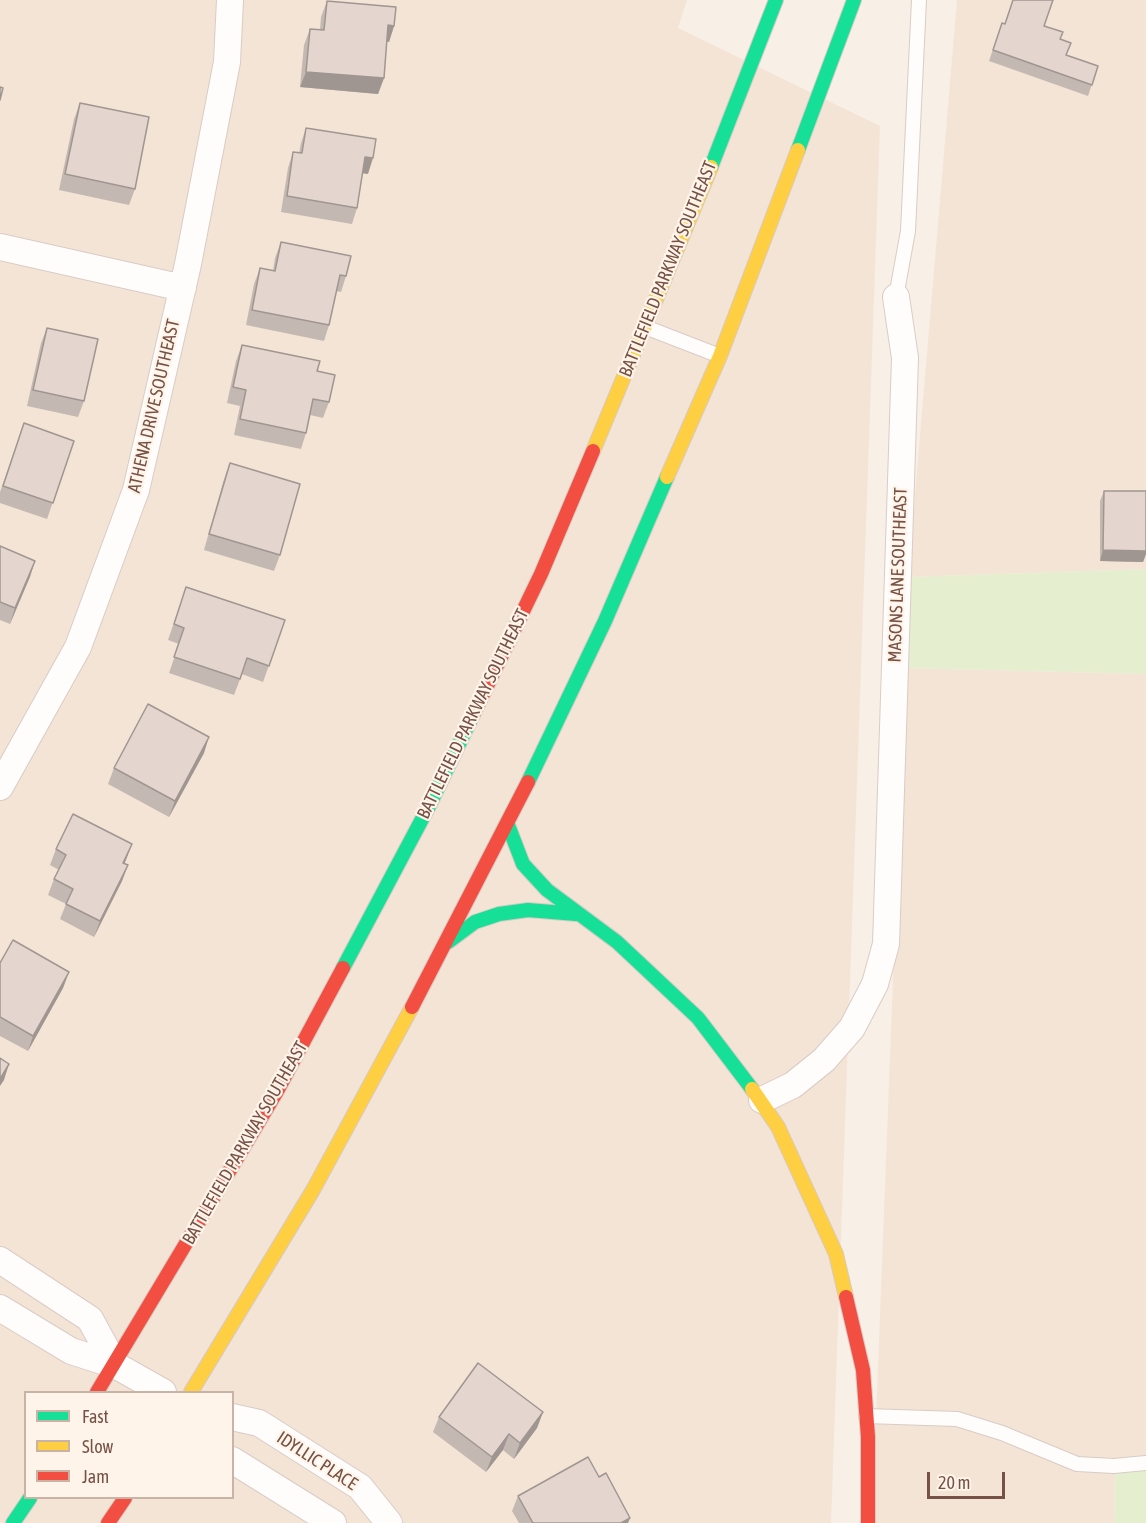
<!DOCTYPE html>
<html>
<head>
<meta charset="utf-8">
<style>
	body { margin:0 }
	#map { position:relative; width:1146px; height:1523px; overflow:hidden; background:#f8efe7; font-family:"Asap Condensed",sans-serif }
	canvas { display:block }
	.legend { position:absolute; left:24px; top:1391px; width:210px; height:108px; box-sizing:border-box; background:#fff4e9; border:2px solid #c9b3a7; margin:0; padding:8px 10px; list-style:none; font-size:18px; color:#775145 }
	.legend li { display:flex; align-items:center; gap:12px; height:30px }
	.legend b { width:30px; border:2px solid #c9b3a7 }
	.scale { position:absolute; left:927px; top:1472px; width:78px; height:27px; box-sizing:border-box; border:3px solid #775145; border-top:0; padding-left:8px; font-size:18px; line-height:21px; white-space:nowrap; color:#775145; -webkit-text-stroke:4px #fff4e9; paint-order:stroke }
</style>
</head>
<body>
<div id="map">
<canvas width="1146" height="1523"></canvas>
<ul class="legend">
<li><b style="height:8px;background:#16e098"></b>Fast</li>
<li><b style="height:8px;background:#ffcf43"></b>Slow</li>
<li><b style="height:8px;background:#f24e42"></b>Jam</li>
</ul>
<div class="scale">20 m</div>
</div>
<script>
const ctx = document.querySelector('canvas').getContext('2d');
ctx.lineJoin = 'round';
function fill(path, color) {
  ctx.fillStyle = color;
  ctx.fill(path, 'evenodd');
}
function toPath(rows) {
  const path = new Path2D();
  for (const r of rows) {
    path.moveTo(r[0], r[1]);
    for (let i = 2; i < r.length; i += 2) path.lineTo(r[i], r[i + 1]);
  }
  return path;
}
function strokePath(path, color, width, dash) {
  ctx.strokeStyle = color;
  ctx.lineWidth = width;
  ctx.lineCap = dash ? 'butt' : 'round';
  ctx.setLineDash(dash || []);
  ctx.stroke(path);
}
function write(font, color, halo, rows, align = 'center') {
  ctx.font = font + ' "Asap Condensed",sans-serif';
  ctx.lineWidth = 4.5;
  ctx.setLineDash([]);
  ctx.textBaseline = 'middle';
  ctx.strokeStyle = halo;
  ctx.fillStyle = color;
  for (const [text, x, y, turn = 0] of rows) {
    ctx.save();
    ctx.translate(x, y);
    ctx.rotate((+turn || 0) * Math.PI / 180);
    ctx.textAlign = isNaN(turn) ? turn : align;
    if (halo) ctx.strokeText(text, 0, 0);
    ctx.fillText(text, 0, 0);
    ctx.restore();
  }
}
const residential = toPath([
	[0,0,687,0,678,28,880,126,831,1523,0,1523],
	[26,1392,232,1392,232,1498,26,1498],
	[957,0,1146,0,1146,569,908,577],
	[905,668,1146,674,1146,1469,1115,1470,1114,1523,872,1523]
]);
const green = toPath([
	[1146,569,1146,674,905,668,908,577],
	[1146,1469,1146,1523,1114,1523,1115,1470]
]);
const lane = toPath([
	[896,297,908,231,919,0],
	[645,327,720,356],
	[866,1416,957,1419,1002,1433,1077,1464,1114,1466,1146,1463]
]);
const street = toPath([
	[0,247,183,288],
	[0,787,78,647,136,490,188,264,227,62,230,0],
	[762,1100,793,1085,824,1060,852,1028,875,984,886,944,905,358,896,297],
	[0,1260,90,1319,115,1365,71,1351,0,1308],
	[115,1365,163,1392],
	[232,1417,259,1423,360,1487,389,1523],
	[232,1460,333,1523]
]);
const fast = toPath([
	[798,150,854,0],
	[711,167,776,0],
	[528,782,605,621,667,477],
	[508,825,523,864,547,890,617,942,698,1018,752,1089],
	[448,942,475,922,499,914,528,910,576,914],
	[343,968,429,806,472,717],
	[13,1523,30,1498]
]);
const slow = toPath([
	[593,451,711,167],
	[667,477,720,356,798,150],
	[752,1089,778,1127,836,1254,846,1297],
	[191,1392,313,1190,412,1007]
]);
const jam = toPath([
	[472,717,541,574,593,451],
	[412,1007,528,782],
	[846,1297,863,1370,868,1437,868,1523],
	[97,1392,276,1093,343,968],
	[108,1523,125,1498]
]);
const wall = toPath([
	[1013,0,1053,0,1044,26,1060,39,1067,55,1098,66,1088,96,989,61,1002,23,1005,24],
	[327,1,394,26,389,42,387,41,384,78,378,94,300,87,304,45,310,29,320,30,321,17],
	[80,103,135,189,129,205,59,190,74,119],
	[306,128,368,174,363,173,357,208,352,224,281,212,288,168,293,152,299,153,301,143],
	[281,242,346,276,341,292,336,291,329,325,324,341,246,325,254,284,260,268,273,271,275,258],
	[47,328,84,401,78,417,27,406,41,343],
	[242,345,317,371,329,402,323,418,310,415,306,433,301,449,234,435,240,406,227,403,236,361],
	[24,423,74,441,47,519,0,503,0,492],
	[230,463,280,555,274,571,204,550,224,479],
	[1104,491,1146,491,1146,554,1143,562,1100,561,1100,501],
	[0,546,35,561,10,624,0,620],
	[181,602,285,620,263,682,242,674,234,695,169,673,179,644,168,640],
	[204,753,169,817,108,784,114,768],
	[132,844,124,864,128,865,122,881,94,937,60,919,66,904,48,895,54,879,59,870,50,865,56,849],
	[0,963,69,972,63,988,28,1051,0,1036],
	[543,1412,537,1428,514,1459,503,1450,486,1472,433,1432,439,1417],
	[599,1477,628,1523,519,1523,512,1511,518,1496]
]);
const shadedWall = toPath([
	[388,25,394,26,389,42,383,41],
	[306,72,384,78,378,94,300,87],
	[365,157,373,158,368,174,360,173],
	[1103,550,1146,551,1146,554,1143,562,1100,561],
	[35,561,30,577,10,624,15,608],
	[209,737,204,753,169,817,175,801],
	[132,844,126,860,117,879,123,863],
	[128,865,122,881,94,937,100,921],
	[69,972,63,988,28,1051,33,1036],
	[9,1064,4,1080,0,1086,0,1079],
	[543,1412,537,1428,514,1459,520,1443],
	[509,1434,503,1450,486,1472,492,1457],
	[630,1518,628,1523,621,1523]
]);
const building = toPath([
	[1013,0,1053,0,1044,26,1063,32,1060,39,1071,43,1066,55,1098,66,1092,85,993,50,1002,23,1005,24,1013,0],
	[327,1,396,7,394,26,388,25,384,78,306,72,310,29,324,30,327,1],
	[0,87,3,88,0,100,0,87],
	[80,103,149,117,135,189,65,174,80,103],
	[306,128,376,139,373,158,365,157,357,208,287,196,293,152,302,153,306,128],
	[281,242,351,256,346,276,340,275,329,325,252,310,260,268,275,271,281,242],
	[47,328,98,339,84,401,33,390,47,328],
	[242,345,320,361,317,371,335,375,329,402,313,399,306,433,240,419,246,390,233,387,242,345],
	[24,423,74,441,53,503,3,486,24,423],
	[230,463,300,484,280,555,209,534,230,463],
	[1104,491,1146,491,1146,551,1103,550,1104,491],
	[0,546,35,561,15,608,0,602,0,546],
	[186,587,285,620,269,666,247,658,240,679,174,657,184,628,174,624,186,587],
	[148,704,209,737,175,801,114,768,148,704],
	[73,814,132,844,123,863,128,865,100,921,66,904,73,889,54,879,66,855,56,849,73,814],
	[13,940,69,972,33,1036,0,1017,0,963,13,940],
	[0,1058,9,1064,0,1079,0,1058],
	[478,1363,543,1412,520,1443,509,1434,492,1457,439,1417,478,1363],
	[588,1457,599,1477,606,1473,630,1518,621,1523,533,1523,518,1496,588,1457]
]);
const streetNames = [
	["BATTLEFIELD PARKWAY SOUTHEAST",668,269,-68],
	["ATHENA DRIVE SOUTHEAST",154,406,-77],
	["MASONS LANE SOUTHEAST",898,575,-88],
	["BATTLEFIELD PARKWAY SOUTHEAST",473,714,-64],
	["BATTLEFIELD PARKWAY SOUTHEAST",245,1143,-60],
	["IDYLLIC PLACE",317,1461,33]
];
fill(residential, '#f4e4d6');
fill(green, '#e6eed0');
strokePath(lane, '#d9ccc5', 16);
strokePath(street, '#d9ccc5', 28);
strokePath(fast, '#d8cac3', 16);
strokePath(slow, '#d8cac3', 16);
strokePath(jam, '#d8cac3', 16);
strokePath(lane, '#fefdfb', 14);
strokePath(street, '#fefdfb', 26);
strokePath(fast, '#16e098', 14);
strokePath(slow, '#ffcf43', 14);
strokePath(jam, '#f24e42', 14);
fill(wall, '#c4b8b2');
fill(shadedWall, '#a09691');
fill(building, '#e4d6cf');
strokePath(building, '#a09691', 1.5);
write('18px', '#775145', '#fff4e9', streetNames);
</script>
</body>
</html>
